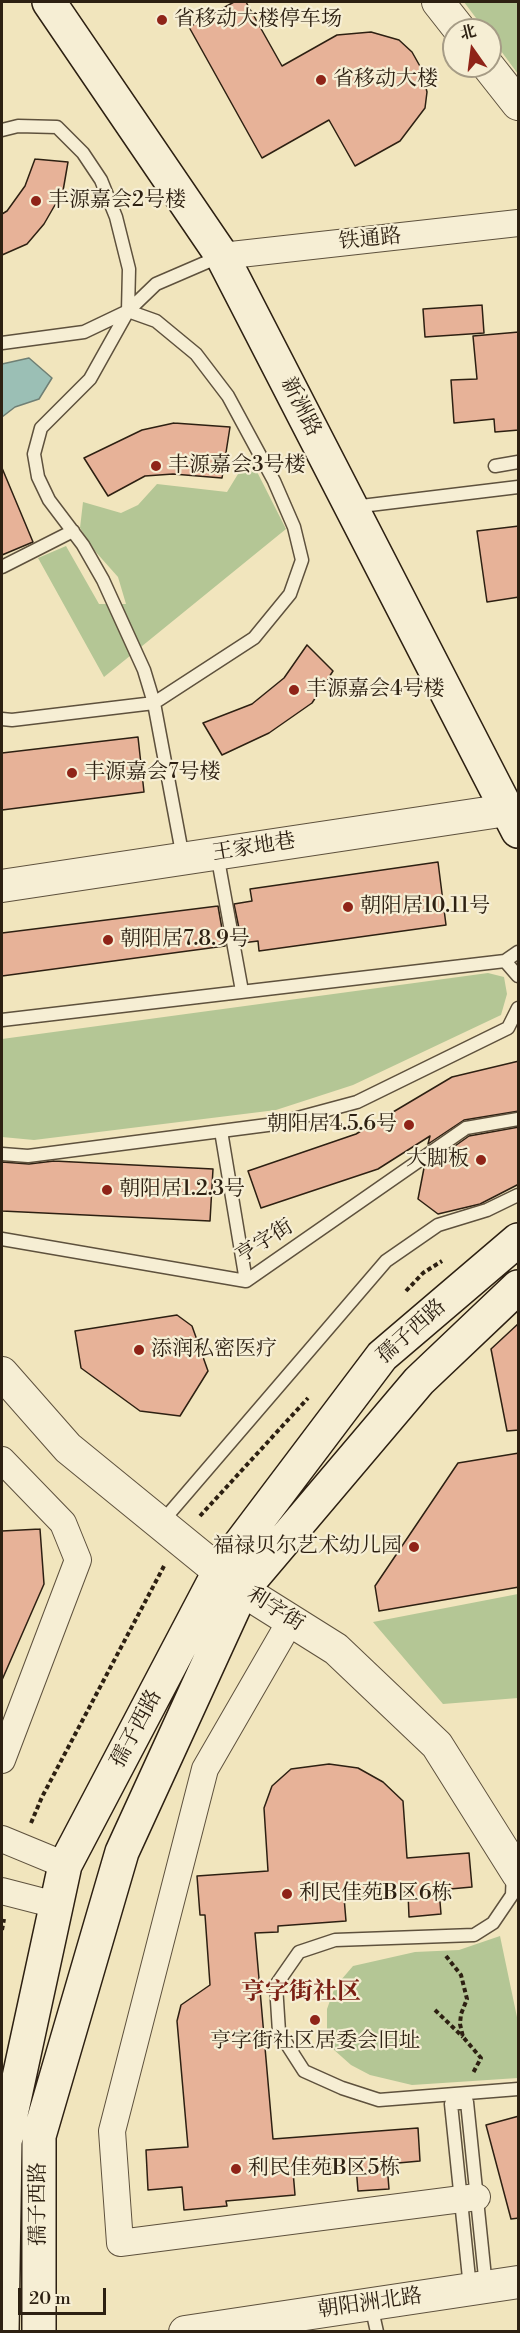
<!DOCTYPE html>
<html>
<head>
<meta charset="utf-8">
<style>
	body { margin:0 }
	#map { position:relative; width:520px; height:2333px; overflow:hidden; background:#f1e5bd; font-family:"Libre Bodoni","Noto Serif SC",serif }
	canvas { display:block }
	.frame { position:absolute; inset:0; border:3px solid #2d2012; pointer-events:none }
	.north { position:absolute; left:442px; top:18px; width:60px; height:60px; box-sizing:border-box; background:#f6eed4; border:2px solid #a69c86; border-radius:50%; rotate:346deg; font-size:16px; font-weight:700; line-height:24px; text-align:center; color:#2d2012 }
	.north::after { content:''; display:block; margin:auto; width:21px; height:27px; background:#8f2418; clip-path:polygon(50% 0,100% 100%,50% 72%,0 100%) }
	.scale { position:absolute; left:18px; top:2288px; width:88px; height:27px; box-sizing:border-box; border:3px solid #2d2012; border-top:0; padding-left:8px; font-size:18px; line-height:21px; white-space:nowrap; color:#2d2012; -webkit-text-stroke:4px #f6eed4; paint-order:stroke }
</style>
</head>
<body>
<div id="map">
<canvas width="520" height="2333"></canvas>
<div class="frame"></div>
<div class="north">北</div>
<div class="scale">20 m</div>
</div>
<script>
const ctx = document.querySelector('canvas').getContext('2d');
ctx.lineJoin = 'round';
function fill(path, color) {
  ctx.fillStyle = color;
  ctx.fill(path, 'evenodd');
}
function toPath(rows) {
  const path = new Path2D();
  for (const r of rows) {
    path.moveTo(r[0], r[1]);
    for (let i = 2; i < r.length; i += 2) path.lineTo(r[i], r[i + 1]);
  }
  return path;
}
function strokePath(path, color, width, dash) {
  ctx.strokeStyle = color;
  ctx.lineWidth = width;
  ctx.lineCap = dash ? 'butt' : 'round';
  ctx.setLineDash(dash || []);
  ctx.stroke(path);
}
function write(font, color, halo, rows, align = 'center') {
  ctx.font = font + ' "Libre Bodoni","Noto Serif SC",serif';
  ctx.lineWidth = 4.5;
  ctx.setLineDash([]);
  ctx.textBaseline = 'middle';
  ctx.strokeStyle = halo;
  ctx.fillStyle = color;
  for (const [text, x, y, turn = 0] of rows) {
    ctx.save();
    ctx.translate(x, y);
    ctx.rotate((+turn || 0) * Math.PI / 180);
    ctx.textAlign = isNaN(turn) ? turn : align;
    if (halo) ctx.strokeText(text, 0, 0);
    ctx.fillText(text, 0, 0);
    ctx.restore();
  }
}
const green = toPath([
	[464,2,518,2,518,74,490,36,490,30,485,30],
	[249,456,286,529,104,677,38,558,66,546,99,604,126,604,118,577,94,550,80,528,83,502,121,513,138,505,157,484,227,492],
	[488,973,504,977,507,994,501,1015,353,1085,276,1110,34,1140,2,1137,2,1039],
	[518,1594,518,1698,443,1704,373,1622],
	[500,1936,518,2022,518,2078,412,2085,370,2075,351,2065,333,2049,327,2032,327,2009,335,1987,353,1966,415,1952,459,1950]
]);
const water = toPath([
	[29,358,52,378,39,399,15,407,2,417,2,364,29,358]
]);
const building = toPath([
	[234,2,246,2,282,66,337,35,371,32,399,40,412,52,421,68,427,92,425,108,400,141,355,166,329,120,262,158,189,27,234,2],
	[35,159,68,162,63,191,44,224,27,244,2,255,2,214,7,211,25,186,35,159],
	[482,305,484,333,425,337,423,309,482,305],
	[519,332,519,430,495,432,494,419,454,423,451,380,477,379,473,336,519,332],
	[174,423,230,427,222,478,173,474,145,476,108,496,84,458,142,430,174,423],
	[2,468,33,542,2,555,2,468],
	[519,526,519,597,487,602,477,531,519,526],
	[307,645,333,671,312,703,269,733,222,755,203,723,252,704,284,678,307,645],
	[138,737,144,792,2,810,2,753,138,737],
	[438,862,446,925,259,951,258,941,242,943,234,904,252,901,250,889,438,862],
	[218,906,225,946,2,976,2,933,218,906],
	[519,1061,519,1111,464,1120,428,1144,430,1136,378,1169,261,1208,248,1171,356,1134,452,1077,519,1061],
	[519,1127,519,1184,480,1204,438,1214,418,1199,424,1168,469,1136,519,1127],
	[54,1161,213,1169,210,1221,2,1211,2,1162,29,1164,54,1161],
	[177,1315,192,1326,208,1371,180,1416,140,1411,81,1368,75,1331,177,1315],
	[519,1323,519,1430,507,1431,491,1349,519,1323],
	[519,1453,519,1587,379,1611,375,1586,458,1463,519,1453],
	[40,1529,44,1584,2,1680,2,1531,40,1529],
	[329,1764,358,1768,383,1782,403,1801,407,1858,469,1853,472,1887,439,1890,441,1914,409,1917,408,1892,344,1897,346,1921,278,1926,278,1932,255,1933,273,2139,418,2128,420,2161,387,2164,389,2189,358,2191,356,2166,293,2171,295,2195,226,2201,227,2206,184,2210,182,2187,148,2190,146,2150,188,2147,177,2021,181,2005,210,1985,205,1915,200,1915,197,1876,268,1871,264,1808,272,1786,291,1769,329,1764],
	[519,2116,519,2218,511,2219,486,2125,519,2116]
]);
const path = toPath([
	[406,1291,423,1273,442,1261],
	[200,1516,308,1398],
	[31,1823,42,1797,164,1566],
	[2,1930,4,1919],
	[446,1956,461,1975,467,1999,461,2014,460,2024,463,2037,481,2058,473,2073],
	[435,2010,463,2037]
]);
const service = toPath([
	[2,130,18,126,57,127,83,153,101,180,116,217,129,269,128,311,90,379,41,428,34,454,38,477,49,500,83,545,103,580,144,670,154,703,183,858],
	[2,343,84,332,128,311,156,284,221,256],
	[495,466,518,462],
	[353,507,518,487],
	[2,567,73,531],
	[2,719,12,720,154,703,254,638,290,594,302,560,294,527,274,481,228,396,196,354,156,321,128,311],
	[217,854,242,991],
	[505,961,518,976],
	[2,1020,505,961,518,952],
	[221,1131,246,1281],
	[2,1154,28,1156,275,1124,357,1102,508,1028,518,1008],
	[2,1239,246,1281,466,1128,518,1119],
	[161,1523,386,1261,438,1225,487,1210,518,1195],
	[513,1872,512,1895,493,1923,474,1935,335,1940,299,1952,276,1985,279,2032,304,2071,342,2088,379,2100,518,2089],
	[470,2288,451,2104,467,2102,486,2287],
	[371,2305,377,2332]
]);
const minor = toPath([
	[222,256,518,223],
	[2,1460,63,1523,78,1560,2,1760],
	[291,1620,205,1769,112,2131,120,2243,477,2197],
	[2,1839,65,1865],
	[2,1891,56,1905]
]);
const tertiary = toPath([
	[438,2,460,30],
	[488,66,518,104],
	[2,886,507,810],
	[2,1373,68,1448,242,1590,336,1649,437,1745,518,1874],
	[185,2332,518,2282]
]);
const secondary = toPath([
	[49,2,222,256,518,831],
	[2,2332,5,2142,65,1865,219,1572,382,1356,518,1240],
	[39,2332,39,2136,122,1852,242,1590,419,1381,518,1287]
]);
const markers = [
	[162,20,6,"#8f2418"],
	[321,80,6,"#8f2418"],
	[36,201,6,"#8f2418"],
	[156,466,6,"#8f2418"],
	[294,690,6,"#8f2418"],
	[72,773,6,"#8f2418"],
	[348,907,6,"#8f2418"],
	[108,940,6,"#8f2418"],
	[409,1125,6,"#8f2418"],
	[481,1160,6,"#8f2418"],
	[107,1190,6,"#8f2418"],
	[139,1350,6,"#8f2418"],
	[414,1547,6,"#8f2418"],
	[287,1894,6,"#8f2418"],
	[315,2020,6,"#8f2418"],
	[236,2169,6,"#8f2418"]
];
const poiNames = [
	["省移动大楼停车场",174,20],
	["省移动大楼",333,80],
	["丰源嘉会2号楼",48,201],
	["丰源嘉会3号楼",168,466],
	["丰源嘉会4号楼",306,690],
	["丰源嘉会7号楼",84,773],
	["朝阳居10.11号",360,907],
	["朝阳居7.8.9号",120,940],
	["朝阳居4.5.6号",397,1125,"right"],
	["大脚板",469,1160,"right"],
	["朝阳居1.2.3号",119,1190],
	["添润私密医疗",151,1350],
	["福禄贝尔艺术幼儿园",402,1547,"right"],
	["利民佳苑B区6栋",299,1894],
	["亨字街社区居委会旧址",315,2042,"center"],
	["利民佳苑B区5栋",248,2169]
];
const streetNames = [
	["铁通路",370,240,-6],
	["新洲路",300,407,63],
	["王家地巷",254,848,-9],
	["亨字街",265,1242,-32],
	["孺子西路",412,1332,-42],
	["利字街",275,1610,32],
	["孺子西路",137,1729,-62],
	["孺子西路",39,2204,-90],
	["朝阳洲北路",370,2304,-8]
];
const quarterNames = [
	["亨字街社区",301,1993]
];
fill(green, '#b4c695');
fill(water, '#9bbfb5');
strokePath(water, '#6f7f74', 1.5);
fill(building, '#e7b298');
strokePath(building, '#2d2012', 1.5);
strokePath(service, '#5e513d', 15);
strokePath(minor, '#5e513d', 28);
strokePath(tertiary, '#5e513d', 34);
strokePath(secondary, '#2d2012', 36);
strokePath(path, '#2d2012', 4, [4.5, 3]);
strokePath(service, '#f6eed4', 12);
strokePath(minor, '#f6eed4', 26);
strokePath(tertiary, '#f6eed4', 32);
strokePath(secondary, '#f6eed4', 33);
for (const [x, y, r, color] of markers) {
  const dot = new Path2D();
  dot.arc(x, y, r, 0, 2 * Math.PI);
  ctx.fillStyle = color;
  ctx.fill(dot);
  strokePath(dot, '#f6eed4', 2);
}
write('21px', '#2d2012', '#f6eed4', poiNames, 'left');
write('21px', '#2d2012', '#f6eed4', streetNames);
write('bold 24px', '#7a1f14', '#f6eed4', quarterNames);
</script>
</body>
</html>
